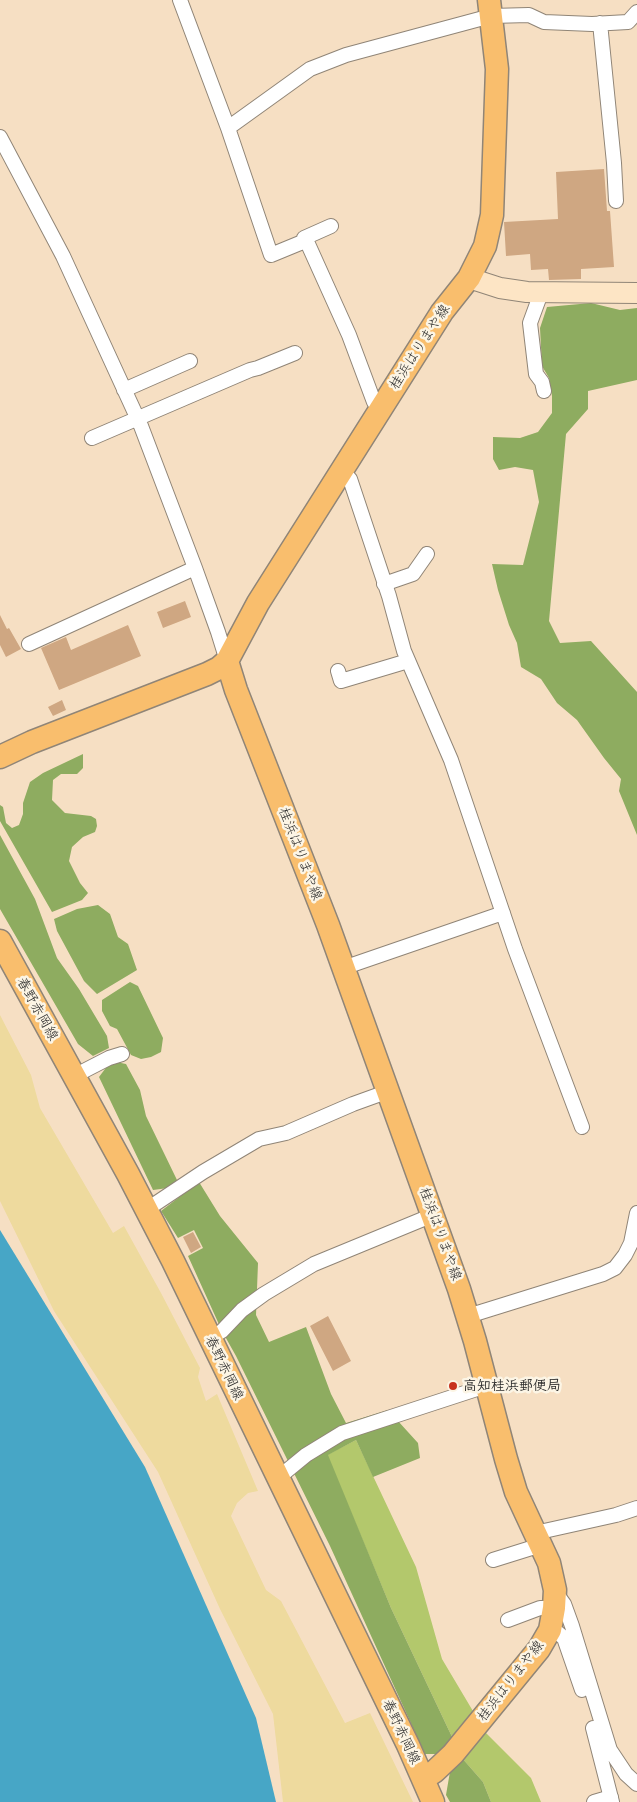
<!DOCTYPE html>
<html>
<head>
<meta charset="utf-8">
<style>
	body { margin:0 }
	canvas { display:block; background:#f6dfc3 }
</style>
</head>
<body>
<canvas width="637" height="1802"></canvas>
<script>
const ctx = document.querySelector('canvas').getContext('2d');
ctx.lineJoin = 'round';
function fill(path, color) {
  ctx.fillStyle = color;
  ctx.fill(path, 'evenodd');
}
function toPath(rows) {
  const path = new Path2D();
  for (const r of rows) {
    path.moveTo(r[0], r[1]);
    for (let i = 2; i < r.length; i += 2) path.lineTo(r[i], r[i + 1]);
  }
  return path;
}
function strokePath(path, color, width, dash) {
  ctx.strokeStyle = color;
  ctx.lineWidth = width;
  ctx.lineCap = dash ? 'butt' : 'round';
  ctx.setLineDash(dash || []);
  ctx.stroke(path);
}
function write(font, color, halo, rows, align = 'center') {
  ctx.font = font + ' "Patrick Hand","Klee One",sans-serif';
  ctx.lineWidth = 5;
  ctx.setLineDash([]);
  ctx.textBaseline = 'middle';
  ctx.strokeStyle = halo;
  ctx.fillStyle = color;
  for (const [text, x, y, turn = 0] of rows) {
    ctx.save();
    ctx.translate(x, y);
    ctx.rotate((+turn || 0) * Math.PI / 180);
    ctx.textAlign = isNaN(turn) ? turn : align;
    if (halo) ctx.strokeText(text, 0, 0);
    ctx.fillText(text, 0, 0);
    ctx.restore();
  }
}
const green = toPath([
	[356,1440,416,1567,442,1659,486,1733,531,1778,541,1802,491,1802,483,1782,462,1758,391,1608,327,1455]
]);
const forest = toPath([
	[591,303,620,310,637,308,637,380,588,391,588,409,566,434,549,621,560,643,591,641,637,692,637,835,619,791,621,779,604,758,577,720,557,703,541,679,521,667,517,643,509,625,498,590,492,564,523,565,539,502,533,470,515,467,499,470,493,459,493,437,520,438,538,432,552,413,552,396,549,378,542,366,540,328,547,307],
	[83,754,83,768,77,774,61,774,53,780,52,800,65,813,91,816,96,819,97,826,95,832,83,837,72,847,69,861,80,883,88,893,82,900,52,912,0,821,0,805,3,807,6,823,12,828,19,825,23,814,23,803,30,782,43,773],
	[0,835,35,899,57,958,79,989,107,1036,109,1048,93,1056,78,1044,0,909],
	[98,905,110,914,118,937,128,944,137,970,97,994,84,981,57,931,54,919,77,909],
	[130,982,138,986,163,1038,161,1052,151,1057,141,1059,131,1055,117,1029,110,1026,102,1011,102,1000],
	[111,1061,126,1064,140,1090,146,1116,177,1180,168,1188,153,1190,99,1077],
	[199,1182,220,1216,258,1263,256,1315,269,1342,306,1327,331,1394,346,1423,388,1410,418,1443,420,1458,373,1477,356,1440,328,1455,391,1608,462,1758,483,1782,491,1802,450,1802,446,1795,453,1754,425,1754,330,1546,236,1356,222,1331,188,1256,203,1248,194,1230,178,1238,161,1211]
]);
const sand = toPath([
	[0,1015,31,1075,40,1108,113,1233,124,1226,161,1293,200,1368,198,1377,206,1401,217,1394,258,1491,248,1493,237,1503,231,1516,266,1590,281,1601,345,1723,370,1713,413,1802,283,1802,273,1714,220,1609,158,1472,54,1311,0,1201]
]);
const water = toPath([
	[0,1230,145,1467,256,1718,276,1802,0,1802]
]);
const building = toPath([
	[604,169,607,211,610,211,614,267,581,269,581,279,549,280,548,269,531,270,530,254,506,256,504,222,558,219,556,172],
	[185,601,191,617,163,628,157,612],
	[0,615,7,629,9,628,21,649,6,657,0,645],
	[128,625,141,656,59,690,41,648,66,637,71,650],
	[62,700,66,710,53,716,48,707],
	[193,1232,201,1247,191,1253,183,1237],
	[328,1316,351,1361,333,1371,310,1326]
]);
const street = toPath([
	[180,0,228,128,271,255,305,241,308,244,349,335,374,402,382,407],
	[600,23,614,163,616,201],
	[228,128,310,69,346,55,491,16,529,15,544,22,592,24,628,22,637,12],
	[0,137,63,256,141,426,195,568,218,632,227,661],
	[305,241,304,238,331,226],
	[541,293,530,323,536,374,542,382,544,391],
	[124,390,190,361],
	[92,438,250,370,258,368,295,353],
	[342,472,350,479,389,596,404,651,451,760,515,949,582,1127],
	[384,584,413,574,427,554],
	[29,644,195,568],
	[338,671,341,681,408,661],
	[343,968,503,913],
	[74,1076,109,1058,122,1054],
	[146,1210,203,1172,259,1139,286,1133,353,1104,389,1091],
	[468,1316,603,1274,615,1268,625,1255,631,1243,637,1213],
	[210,1338,222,1331,242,1310,264,1294,314,1264,433,1215],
	[278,1478,306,1455,342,1433,486,1386],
	[535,1533,616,1515,637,1508],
	[493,1560,541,1545],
	[556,1593,564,1604,572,1626,610,1750,626,1774,637,1784],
	[508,1620,540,1608,554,1608],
	[550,1630,558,1633,564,1638,582,1690],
	[593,1728,612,1802],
	[594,1802,611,1797]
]);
const secondary = toPath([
	[469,278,500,288,527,292,637,293]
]);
const primary = toPath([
	[227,661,236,690,328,925,459,1289,475,1341,506,1459,516,1492,549,1563,555,1590,554,1608,550,1630,539,1649,453,1754,435,1771,423,1779],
	[0,757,32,742,207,674,219,668,227,661,258,603,442,312,469,278,485,246,492,215,497,69,489,0],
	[0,941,128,1174,173,1261,408,1745,433,1802]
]);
const markers = [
	[453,1386,5,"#c8321e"]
];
const streetNames = [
	["桂浜はりまや線",420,347,-57],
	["桂浜はりまや線",300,854,69],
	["春野赤岡線",37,1009,61],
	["桂浜はりまや線",440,1234,70],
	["春野赤岡線",224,1368,64],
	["桂浜はりまや線",511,1681,-52],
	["春野赤岡線",401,1732,65]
];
const poiNames = [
	["高知桂浜郵便局",463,1386]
];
fill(green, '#b3c86c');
fill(forest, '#8eac60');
fill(sand, '#eeda9e');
fill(water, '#47a6c6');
fill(building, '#cfa782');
strokePath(street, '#908577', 16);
strokePath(secondary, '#908577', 22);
strokePath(primary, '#908577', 25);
strokePath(street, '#fff', 14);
strokePath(secondary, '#fde5c5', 20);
strokePath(primary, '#f9be6d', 22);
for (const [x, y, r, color] of markers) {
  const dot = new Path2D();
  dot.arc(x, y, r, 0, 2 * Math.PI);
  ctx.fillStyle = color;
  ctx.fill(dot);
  strokePath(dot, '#fcf5e5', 2);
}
write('14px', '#2b2b2b', '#fcf5e5', streetNames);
write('bold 14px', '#2b2b2b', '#fcf5e5', poiNames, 'left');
</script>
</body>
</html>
